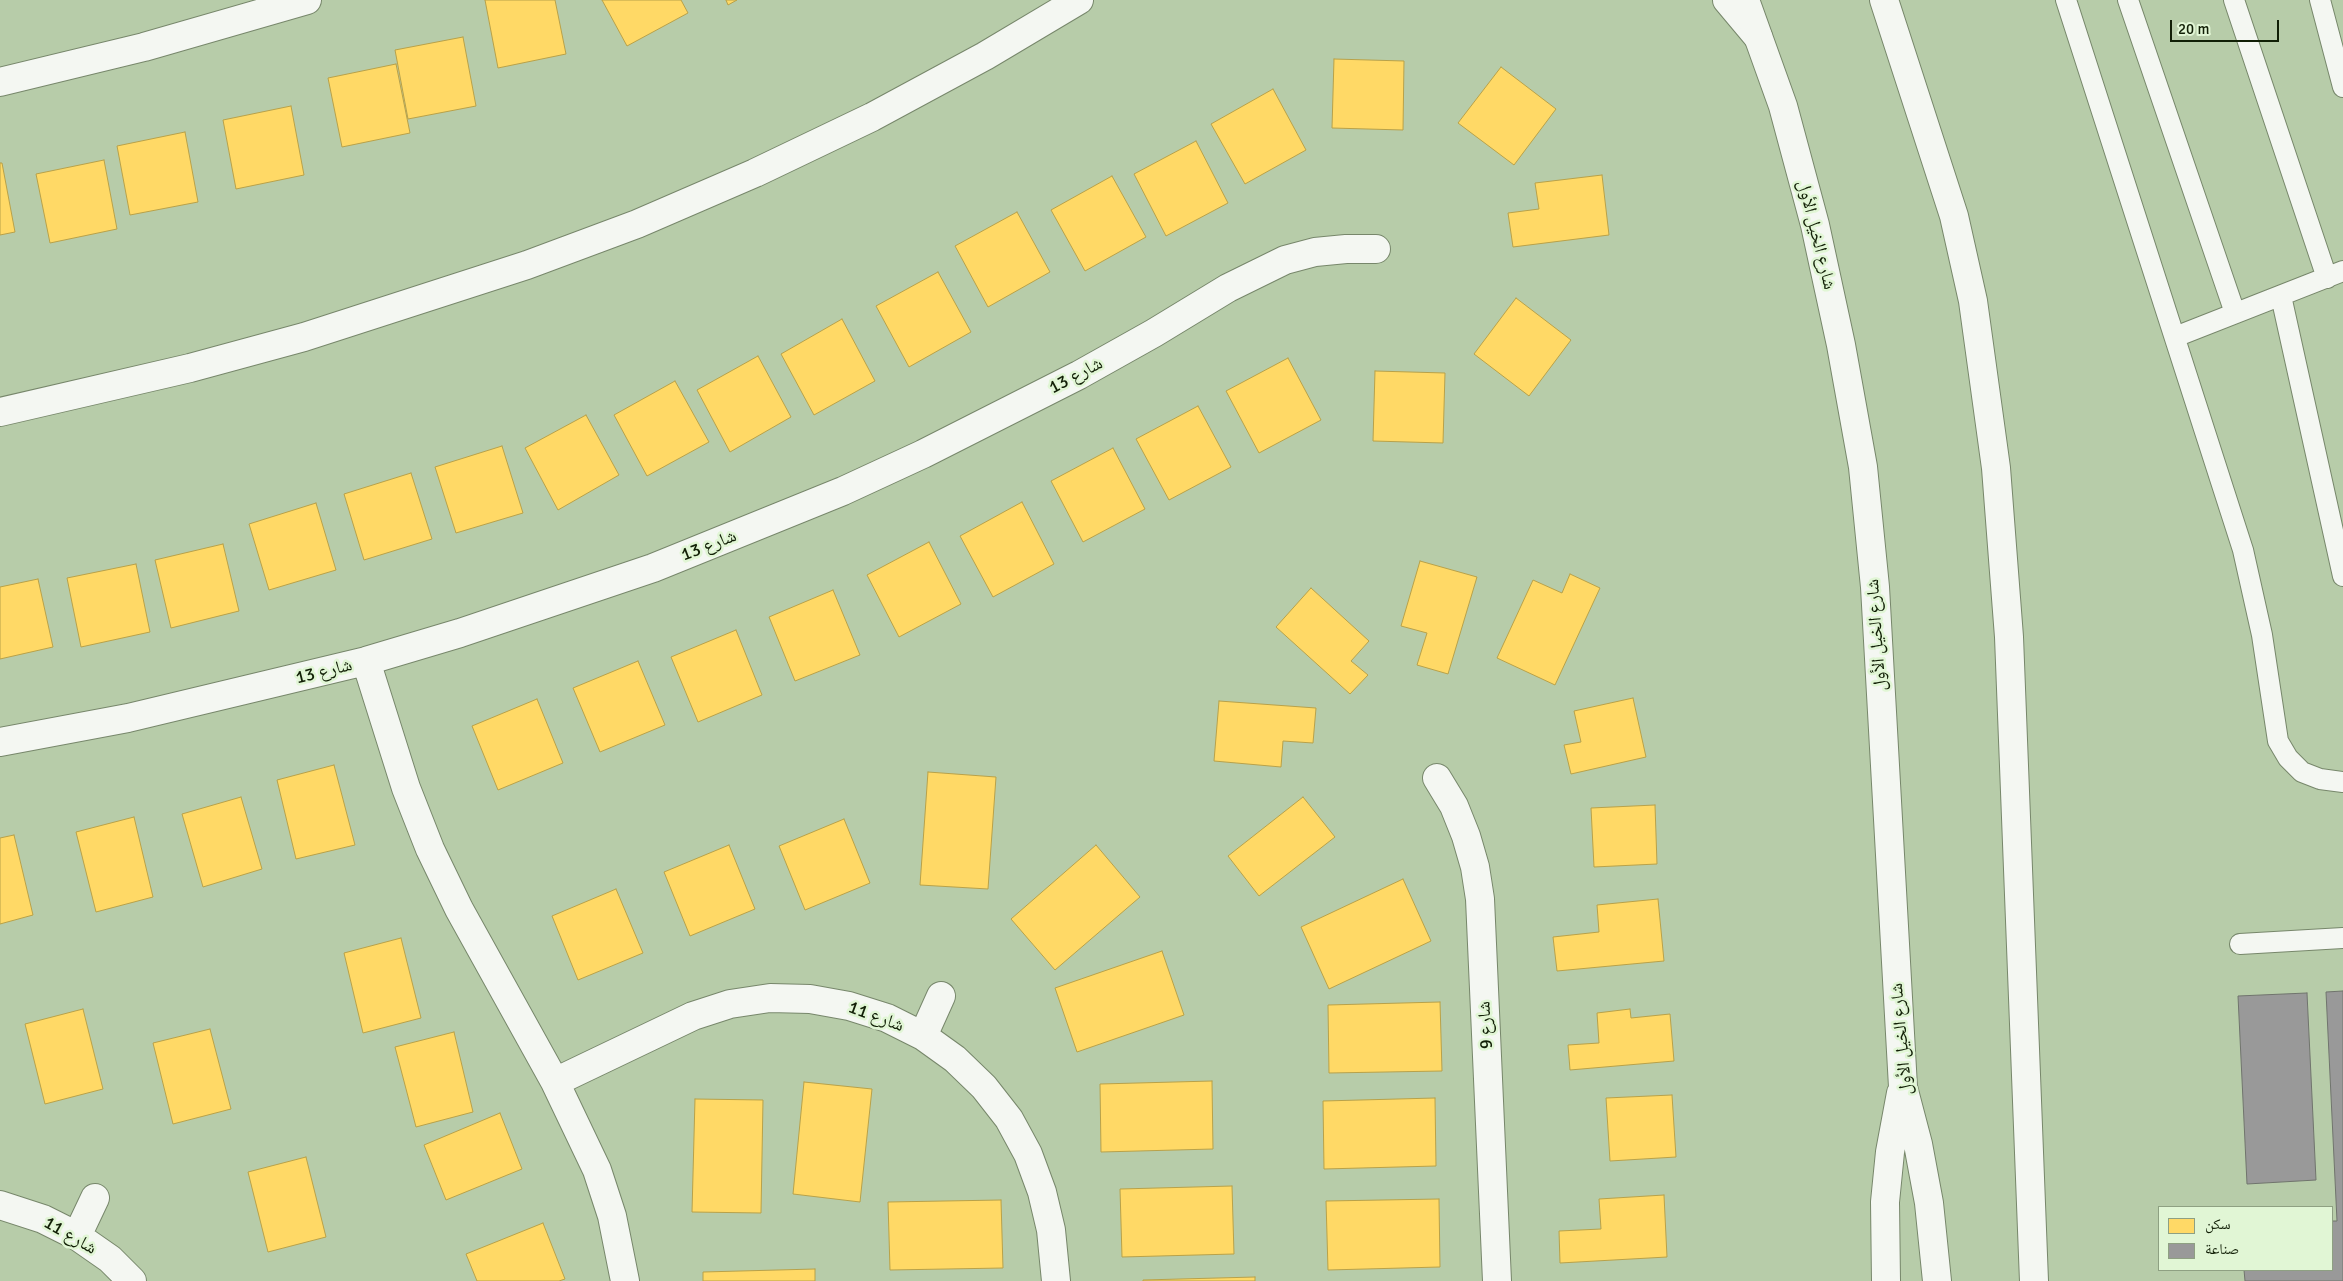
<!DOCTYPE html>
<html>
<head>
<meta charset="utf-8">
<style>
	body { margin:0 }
	#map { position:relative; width:2343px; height:1281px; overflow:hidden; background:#b7cca9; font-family:Signika,"Noto Naskh Arabic",sans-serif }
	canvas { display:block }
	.legend { position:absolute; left:2158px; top:1206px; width:175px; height:65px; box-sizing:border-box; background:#e1f6d5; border:1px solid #8ea082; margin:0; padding:6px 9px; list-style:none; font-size:15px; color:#111f06 }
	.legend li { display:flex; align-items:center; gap:10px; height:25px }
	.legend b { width:25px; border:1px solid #8ea082 }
	.scale { position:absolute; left:2170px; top:20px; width:109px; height:22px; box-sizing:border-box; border:2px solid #111f06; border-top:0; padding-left:6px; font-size:15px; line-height:18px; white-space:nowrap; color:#111f06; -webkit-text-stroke:4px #e1f6d5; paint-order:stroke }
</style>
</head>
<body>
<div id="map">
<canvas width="2343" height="1281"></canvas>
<ul class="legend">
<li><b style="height:14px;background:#ffd966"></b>سكن</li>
<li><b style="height:14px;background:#999"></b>صناعة</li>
</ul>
<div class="scale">20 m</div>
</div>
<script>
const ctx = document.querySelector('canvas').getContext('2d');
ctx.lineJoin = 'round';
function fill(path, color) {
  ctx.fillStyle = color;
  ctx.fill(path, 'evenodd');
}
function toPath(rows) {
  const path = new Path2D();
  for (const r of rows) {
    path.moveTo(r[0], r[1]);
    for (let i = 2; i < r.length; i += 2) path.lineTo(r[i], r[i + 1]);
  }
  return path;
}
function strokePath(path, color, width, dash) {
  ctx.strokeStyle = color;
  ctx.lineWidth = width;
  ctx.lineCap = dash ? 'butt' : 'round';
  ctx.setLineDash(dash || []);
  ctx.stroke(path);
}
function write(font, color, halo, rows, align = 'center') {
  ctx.font = font + ' Signika,"Noto Naskh Arabic",sans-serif';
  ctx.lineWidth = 5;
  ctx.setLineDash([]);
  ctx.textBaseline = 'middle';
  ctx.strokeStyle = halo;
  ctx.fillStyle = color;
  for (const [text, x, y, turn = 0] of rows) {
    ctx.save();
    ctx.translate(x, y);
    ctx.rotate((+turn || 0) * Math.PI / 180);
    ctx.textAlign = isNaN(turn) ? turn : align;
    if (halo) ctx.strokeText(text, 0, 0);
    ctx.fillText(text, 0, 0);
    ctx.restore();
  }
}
const homes = toPath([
	[485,0,555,0,566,54,498,68,485,0],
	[602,0,681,0,688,13,627,46,602,0],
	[726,0,737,0,728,5,726,0],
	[463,37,476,106,408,119,395,50,463,37],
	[1334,59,1404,61,1403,130,1332,128,1334,59],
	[396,64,410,133,342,147,328,78,396,64],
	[1501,67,1556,109,1514,165,1458,123,1501,67],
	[1273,89,1306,150,1245,184,1211,124,1273,89],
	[291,106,304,175,236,189,223,120,291,106],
	[185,132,198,202,130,215,117,146,185,132],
	[1196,141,1228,203,1166,236,1134,174,1196,141],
	[104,160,117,229,50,243,36,174,104,160],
	[0,163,2,163,15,232,0,235,0,163],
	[1602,175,1609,235,1513,247,1508,213,1539,209,1535,183,1602,175],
	[1112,176,1146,237,1085,271,1051,210,1112,176],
	[1017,212,1050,272,988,307,955,246,1017,212],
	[938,272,971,332,909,367,876,306,938,272],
	[1516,298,1571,340,1529,396,1474,354,1516,298],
	[842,319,875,381,814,415,781,354,842,319],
	[758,356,791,417,730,452,697,390,758,356],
	[1288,358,1321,420,1259,453,1226,391,1288,358],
	[1375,371,1445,373,1443,443,1373,441,1375,371],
	[675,381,709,442,647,476,614,415,675,381],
	[1198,406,1231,467,1169,500,1136,439,1198,406],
	[586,415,619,475,558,510,525,448,586,415],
	[502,446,523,513,456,533,435,467,502,446],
	[1113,448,1145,509,1083,542,1051,481,1113,448],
	[411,473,432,539,364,560,344,494,411,473],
	[1022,502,1054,564,993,597,960,536,1022,502],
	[316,503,336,570,269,590,249,524,316,503],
	[929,542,961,604,899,637,867,575,929,542],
	[223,544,239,611,171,628,155,560,223,544],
	[1420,561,1477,577,1448,674,1417,665,1427,633,1401,626,1420,561],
	[136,564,150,632,81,647,67,578,136,564],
	[1570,574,1600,588,1555,685,1497,658,1533,580,1562,593,1570,574],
	[38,579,53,647,0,659,0,587,38,579],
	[1311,588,1369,641,1351,661,1368,675,1350,694,1276,627,1311,588],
	[833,590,860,655,795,681,769,617,833,590],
	[736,630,762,695,698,722,671,657,736,630],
	[638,661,665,725,600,752,573,688,638,661],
	[1633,698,1646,757,1571,774,1564,745,1581,742,1574,711,1633,698],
	[537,699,563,763,498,790,472,726,537,699],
	[1219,701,1316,708,1313,743,1283,741,1281,767,1214,761,1219,701],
	[334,765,355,845,296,859,277,780,334,765],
	[928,772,996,777,988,889,920,885,928,772],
	[241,797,262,869,203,887,182,814,241,797],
	[1303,797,1335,837,1259,896,1228,856,1303,797],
	[1655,805,1657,864,1594,867,1591,808,1655,805],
	[134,817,153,897,96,912,76,832,134,817],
	[844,819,870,883,805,910,779,846,844,819],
	[14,835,33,915,0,924,0,838,14,835],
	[729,845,755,909,690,936,664,872,729,845],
	[1096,845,1140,897,1055,970,1011,919,1096,845],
	[1403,879,1431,941,1329,989,1301,927,1403,879],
	[616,889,643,953,578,980,552,916,616,889],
	[1658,899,1664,961,1557,971,1553,937,1599,932,1597,905,1658,899],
	[401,938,421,1018,363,1033,344,953,401,938],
	[1162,951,1184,1015,1077,1052,1055,988,1162,951],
	[1440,1002,1442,1071,1329,1073,1328,1005,1440,1002],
	[83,1009,103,1089,45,1104,25,1024,83,1009],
	[1630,1009,1631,1018,1670,1014,1674,1061,1570,1070,1568,1045,1599,1043,1597,1013,1630,1009],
	[210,1029,231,1109,173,1124,153,1043,210,1029],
	[454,1032,473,1112,416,1127,395,1047,454,1032],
	[1212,1081,1213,1149,1101,1152,1100,1084,1212,1081],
	[804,1082,872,1089,860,1202,793,1194,804,1082],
	[1672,1095,1676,1157,1610,1161,1606,1098,1672,1095],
	[1435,1098,1436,1166,1324,1169,1323,1101,1435,1098],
	[695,1099,763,1100,761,1213,692,1212,695,1099],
	[500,1113,522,1169,446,1200,424,1145,500,1113],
	[306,1157,326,1237,268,1252,248,1172,306,1157],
	[1232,1186,1234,1254,1122,1257,1120,1189,1232,1186],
	[1664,1195,1667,1257,1560,1263,1559,1231,1601,1229,1599,1199,1664,1195],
	[1439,1199,1440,1267,1328,1270,1326,1201,1439,1199],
	[1001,1200,1003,1268,890,1270,888,1202,1001,1200],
	[543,1223,565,1279,559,1281,477,1281,466,1254,543,1223],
	[815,1269,815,1281,703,1281,703,1272,815,1269],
	[1255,1277,1255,1281,1143,1281,1143,1280,1255,1277]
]);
const industry = toPath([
	[2343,991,2343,1281,2245,1281,2244,1270,2332,1270,2332,1221,2337,1221,2326,992,2343,991],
	[2307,993,2316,1180,2247,1184,2238,996,2307,993]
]);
const lane = toPath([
	[2066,0,2243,550,2262,635,2278,741,2288,758,2302,772,2320,779,2343,782],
	[2128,0,2235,313],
	[2234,0,2327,278],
	[2320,0,2343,87],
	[2281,296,2343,576],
	[2175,337,2343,271],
	[2240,944,2343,938]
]);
const street = toPath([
	[1727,0,1758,37],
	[0,82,144,47,307,0],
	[0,412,190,368,304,337,527,265,637,224,755,173,872,117,985,56,1079,0],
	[366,661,406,788,430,849,459,909,555,1082,597,1170,612,1216,625,1281],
	[0,742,128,718,366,661,460,633,653,568,843,491,923,454,1079,375,1154,333,1228,288,1285,260,1315,252,1346,249,1376,249],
	[1437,778,1454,806,1466,836,1475,867,1480,899,1497,1281],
	[923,1036,941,996],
	[555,1082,693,1016,730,1004,770,998,810,999,849,1006,887,1018,923,1036,955,1059,984,1087,1009,1119,1028,1154,1042,1192,1051,1230,1056,1281],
	[0,1205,43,1219,77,1236,110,1259,132,1281],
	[77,1236,95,1198]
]);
const secondary = toPath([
	[1745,0,1783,106,1815,225,1841,345,1863,467,1875,587,1903,1087,1918,1144,1929,1203,1937,1281],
	[1884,0,1954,216,1973,301,1996,468,2009,637,2034,1281],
	[1886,1281,1885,1202,1890,1152,1901,1093]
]);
const streetNames = [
	["شارع الخيل الأول",1816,235,76],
	["شارع 13",1076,376,-28],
	["شارع 13",709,546,-21],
	["شارع الخيل الأول",1877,635,-94],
	["شارع 13",324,672,-14],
	["شارع 11",876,1017,20],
	["شارع 9",1486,1025,-93],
	["شارع الخيل الأول",1902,1039,-95],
	["شارع 11",70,1236,30]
];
fill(homes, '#ffd966');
strokePath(homes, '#b8a149', 1);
fill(industry, '#999');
strokePath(industry, '#70746d', 1);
strokePath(lane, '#77876b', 22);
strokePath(street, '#77876b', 30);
strokePath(secondary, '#77876b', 30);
strokePath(lane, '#f4f7f2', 20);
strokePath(street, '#f4f7f2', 28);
strokePath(secondary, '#f4f7f2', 28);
write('18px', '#111f06', '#e1f6d5', streetNames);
</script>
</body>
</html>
